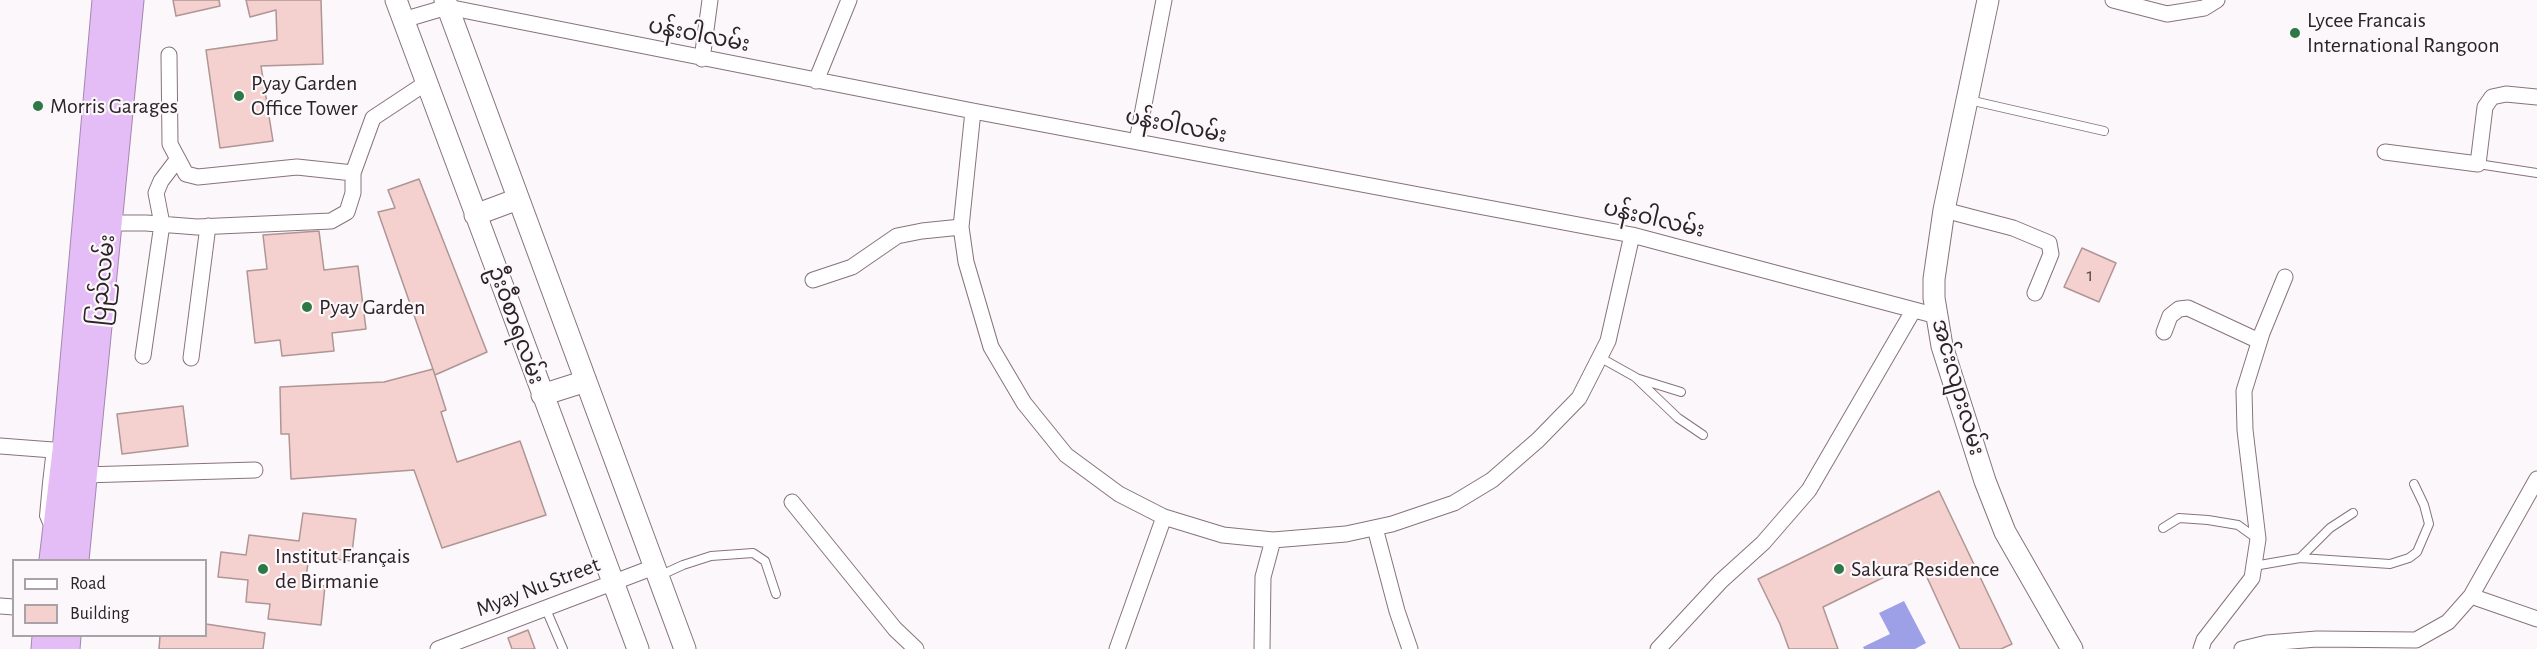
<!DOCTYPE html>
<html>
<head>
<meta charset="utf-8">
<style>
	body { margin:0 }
	#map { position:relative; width:2537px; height:649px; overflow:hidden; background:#fcf7fa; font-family:"Alegreya Sans",sans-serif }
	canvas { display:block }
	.legend { position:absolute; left:12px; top:559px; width:195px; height:78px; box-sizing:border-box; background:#fcf7fa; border:2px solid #a9a2a6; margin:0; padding:8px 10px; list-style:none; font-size:18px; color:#2c2327 }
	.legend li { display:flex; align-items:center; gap:12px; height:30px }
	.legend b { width:30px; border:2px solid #a9a2a6 }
</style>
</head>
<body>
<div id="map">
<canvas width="2537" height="649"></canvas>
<ul class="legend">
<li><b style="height:8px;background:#fff"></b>Road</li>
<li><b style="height:16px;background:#f4d0cf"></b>Building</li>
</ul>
</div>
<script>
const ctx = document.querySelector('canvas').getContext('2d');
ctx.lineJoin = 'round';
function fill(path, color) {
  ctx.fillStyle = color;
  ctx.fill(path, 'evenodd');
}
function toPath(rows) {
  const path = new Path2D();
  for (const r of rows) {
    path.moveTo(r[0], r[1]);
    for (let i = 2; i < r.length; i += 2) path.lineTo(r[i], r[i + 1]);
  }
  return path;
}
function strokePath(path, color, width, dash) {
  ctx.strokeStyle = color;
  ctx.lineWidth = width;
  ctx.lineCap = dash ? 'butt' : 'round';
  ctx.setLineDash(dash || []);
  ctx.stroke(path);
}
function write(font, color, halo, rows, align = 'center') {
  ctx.font = font + ' "Alegreya Sans","Noto Sans Myanmar",sans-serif';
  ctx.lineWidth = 4.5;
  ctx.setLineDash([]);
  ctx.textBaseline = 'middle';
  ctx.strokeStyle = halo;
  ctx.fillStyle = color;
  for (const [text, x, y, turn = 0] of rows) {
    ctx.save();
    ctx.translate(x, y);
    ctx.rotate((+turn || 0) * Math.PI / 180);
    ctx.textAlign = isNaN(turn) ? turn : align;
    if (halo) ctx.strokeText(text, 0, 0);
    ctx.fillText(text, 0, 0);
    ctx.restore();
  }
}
const water = toPath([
	[1904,601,1926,643,1915,649,1864,649,1863,647,1890,634,1879,613]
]);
const building = toPath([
	[173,0,219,0,220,6,176,16,173,0],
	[246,0,321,0,323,64,261,66,273,141,220,148,206,50,277,40,276,10,250,17,246,0],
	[419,179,487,352,435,375,378,212,395,208,388,190,419,179],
	[319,231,324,270,358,266,366,329,332,333,334,351,282,356,280,340,255,343,247,271,267,269,263,235,319,231],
	[2082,248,2116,263,2099,302,2064,287,2082,248],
	[433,369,446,410,441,412,457,462,520,441,546,515,442,548,414,470,291,479,289,434,281,434,280,387,384,382,433,369],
	[183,406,188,446,122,454,117,414,183,406],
	[1939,491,2012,644,2001,649,1960,649,1919,560,1823,607,1838,649,1789,649,1780,624,1758,579,1939,491],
	[303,513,356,519,351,561,309,556,305,584,325,586,321,625,268,619,270,604,246,602,248,580,218,577,221,552,246,555,249,535,299,541,303,513],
	[206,624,265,633,263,649,159,649,160,636,206,636,206,624],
	[528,630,535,649,512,649,508,638,528,630]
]);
const lane = toPath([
	[1969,100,2104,131],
	[2478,164,2537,173],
	[1601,358,1635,377,1678,418,1703,435],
	[1636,378,1681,392],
	[51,524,47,523,44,516,47,483,50,457,58,452],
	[2163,528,2179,518,2208,520,2238,525,2256,538],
	[2300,558,2330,528,2353,513],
	[2254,566,2300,558,2390,564,2409,558,2417,552,2429,524,2424,505,2414,484],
	[659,576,683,565,711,556,753,553,765,561,776,594],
	[545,607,563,649]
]);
const street = toPath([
	[2113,0,2167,14,2204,8,2217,0],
	[403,20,447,7,973,111,1632,235,1937,316],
	[702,59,710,0],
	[816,81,849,0],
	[973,111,961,227,966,262,991,347,1024,403,1066,455,1119,494,1164,517,1223,535,1273,540,1346,534,1392,524,1454,503,1492,480,1538,440,1579,398,1608,341,1632,235],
	[1137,141,1164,0],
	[2385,152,2478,164,2485,107,2492,97,2506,94,2537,97],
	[353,173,373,118,426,83],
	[1944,210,2013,228,2049,243,2051,254,2035,293],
	[109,223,146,223,197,227,331,221,347,212,353,193,353,173,297,167,198,177,186,174,170,144,169,55],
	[813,280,852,267,897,236,922,231,961,227],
	[2164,332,2170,316,2179,309,2188,308,2259,341],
	[143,356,162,224,156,193,161,181,177,160],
	[191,358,208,226],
	[0,446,66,451],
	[83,475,255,470],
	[792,502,895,629,916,649],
	[1375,528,1397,611,1410,649],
	[2471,596,2537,619],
	[0,606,14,607],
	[438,649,654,567],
	[1117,649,1164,517],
	[1262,649,1263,577,1273,540],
	[1658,649,1721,581,1763,543,1809,490,1913,311],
	[2201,649,2204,640,2252,578,2258,539,2245,430,2244,391,2262,333,2285,277],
	[2242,649,2267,643,2317,639,2416,640,2448,622,2471,596,2537,479]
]);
const secondary = toPath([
	[396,0,638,649],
	[445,0,685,649],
	[1988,0,1944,210,1934,279,1934,298,1942,346,1985,481,2005,532,2072,649],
	[475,215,518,199],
	[542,395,586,381]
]);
const highway = toPath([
	[53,560,66,451,106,0],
	[75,560,130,0],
	[45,649,46,636],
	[66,649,67,636]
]);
const markers = [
	[2295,33,6,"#2e7845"],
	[239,96,6,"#2e7845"],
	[38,106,6,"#2e7845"],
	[307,307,6,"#2e7845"],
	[263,569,6,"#2e7845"],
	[1839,569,6,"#2e7845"]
];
const numberNames = [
	["1",2090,275]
];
const poiNames = [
	["Lycee Francais",2307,20],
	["International Rangoon",2307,45],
	["Pyay Garden",251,83],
	["Office Tower",251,108],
	["Morris Garages",50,106],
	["Pyay Garden",319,307],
	["Institut Français",275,556],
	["de Birmanie",275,581],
	["Sakura Residence",1851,569]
];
const streetNames = [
	["ပန်းဝါလမ်း",699,35,11],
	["ပန်းဝါလမ်း",1176,126,11],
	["ပန်းဝါလမ်း",1654,219,13],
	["ပြည်လမ်း",103,280,-84],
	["ဦးဝီစာရလမ်း",516,325,70],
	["အင်းလျားလမ်း",1958,387,74],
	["Myay Nu Street",538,587,-21]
];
fill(water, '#9da0e7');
fill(building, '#f4d0cf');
strokePath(building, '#af9594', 1.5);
strokePath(lane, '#88727d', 10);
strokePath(street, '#88727d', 17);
strokePath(secondary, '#88727d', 23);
strokePath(highway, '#a487ae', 29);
strokePath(lane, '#fff', 8);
strokePath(street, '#fff', 15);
strokePath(secondary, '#fff', 21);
strokePath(highway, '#e4bdf7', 27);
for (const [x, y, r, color] of markers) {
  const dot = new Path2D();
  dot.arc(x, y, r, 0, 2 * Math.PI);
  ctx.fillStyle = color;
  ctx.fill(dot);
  strokePath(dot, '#fcf7fa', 2);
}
write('20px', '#5e4e51', null, numberNames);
write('22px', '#2c2327', '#fcf7fa', poiNames, 'left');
write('22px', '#2c2327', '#fcf7fa', streetNames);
</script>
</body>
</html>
